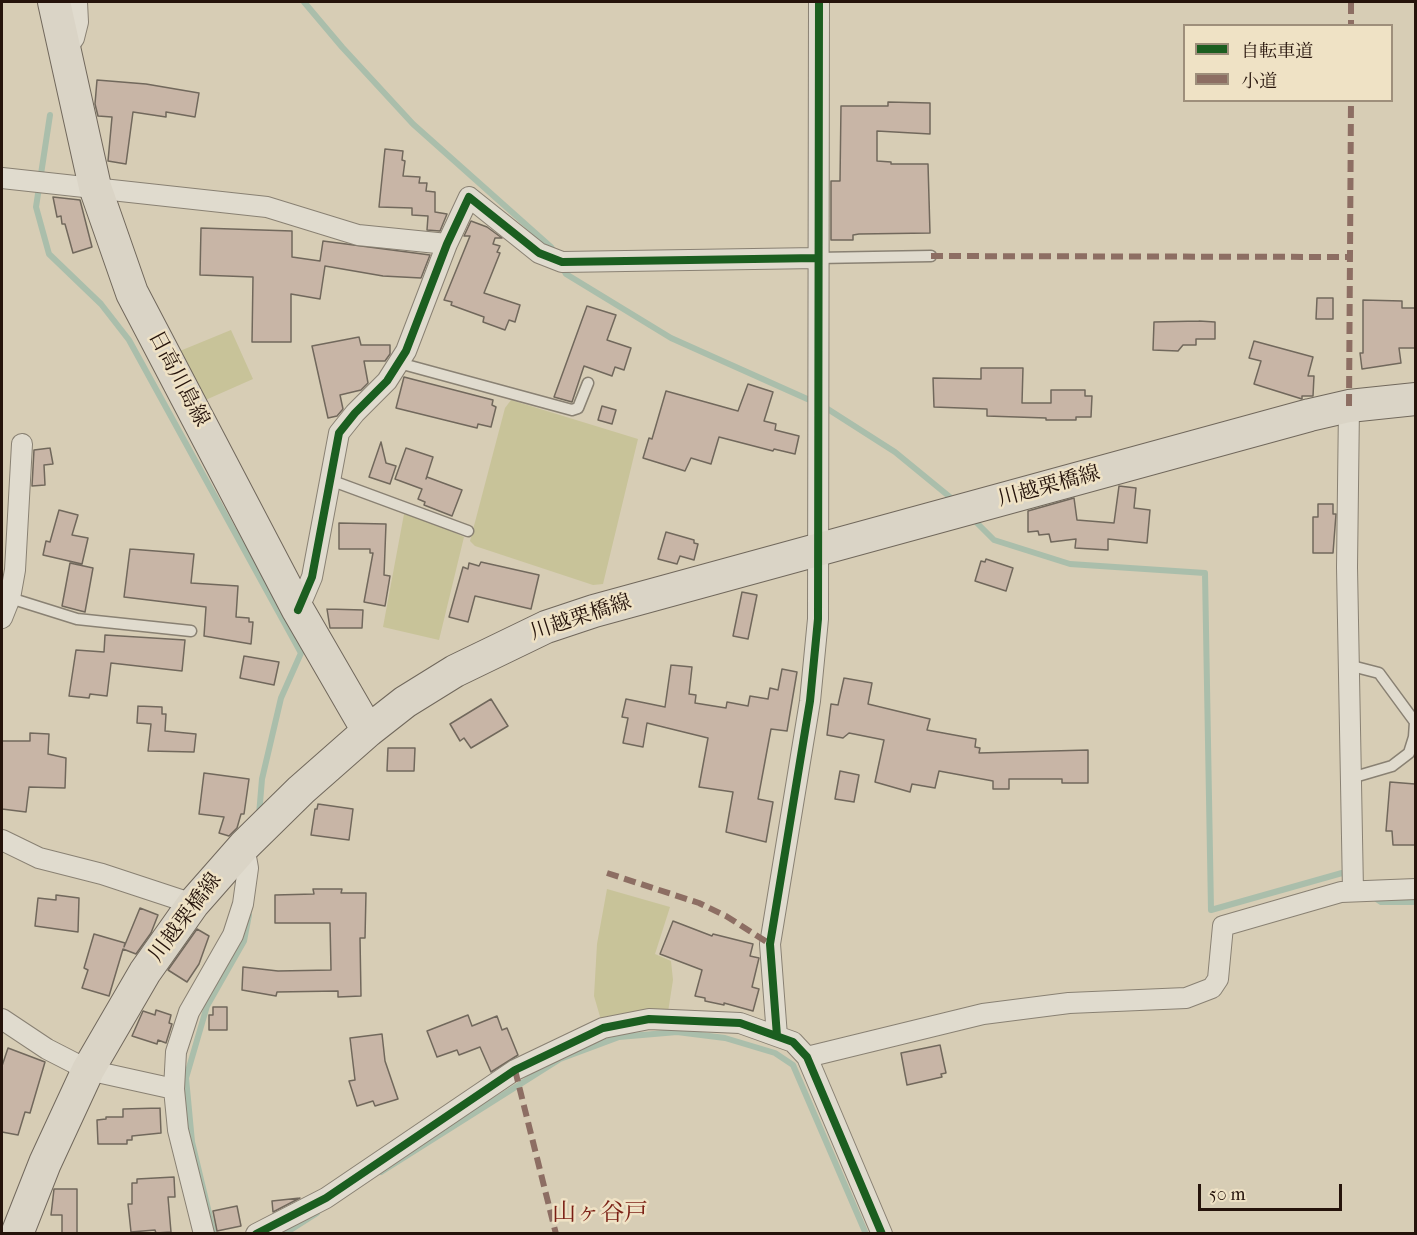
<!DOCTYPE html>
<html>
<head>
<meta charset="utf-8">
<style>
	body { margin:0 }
	#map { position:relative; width:1417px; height:1235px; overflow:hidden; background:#d7cdb5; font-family:"IM FELL French Canon","Noto Serif JP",serif }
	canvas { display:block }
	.frame { position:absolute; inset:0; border:3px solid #25130b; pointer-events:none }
	.legend { position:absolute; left:1183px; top:24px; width:210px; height:78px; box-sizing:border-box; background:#efe2c5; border:2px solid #9e8f7b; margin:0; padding:8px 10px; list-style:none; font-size:18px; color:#25130b }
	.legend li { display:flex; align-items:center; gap:12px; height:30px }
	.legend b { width:30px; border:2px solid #9e8f7b }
	.scale { position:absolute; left:1198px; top:1184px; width:144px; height:27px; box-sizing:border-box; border:3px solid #25130b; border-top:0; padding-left:8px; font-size:18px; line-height:21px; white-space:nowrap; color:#25130b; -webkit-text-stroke:4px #efe2c5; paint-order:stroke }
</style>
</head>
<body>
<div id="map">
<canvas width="1417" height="1235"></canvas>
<div class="frame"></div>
<ul class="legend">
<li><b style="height:8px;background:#1b5e20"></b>自転車道</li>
<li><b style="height:8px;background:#8d6e63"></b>小道</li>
</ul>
<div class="scale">50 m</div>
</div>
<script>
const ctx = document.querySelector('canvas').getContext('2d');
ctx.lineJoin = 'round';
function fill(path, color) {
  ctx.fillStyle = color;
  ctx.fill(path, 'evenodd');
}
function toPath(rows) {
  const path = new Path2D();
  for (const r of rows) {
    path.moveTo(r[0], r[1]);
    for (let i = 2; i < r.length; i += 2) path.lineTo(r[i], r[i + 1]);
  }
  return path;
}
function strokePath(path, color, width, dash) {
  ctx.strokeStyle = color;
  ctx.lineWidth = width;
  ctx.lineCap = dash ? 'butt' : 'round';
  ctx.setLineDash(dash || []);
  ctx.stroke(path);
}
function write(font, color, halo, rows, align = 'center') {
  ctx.font = font + ' "IM FELL French Canon","Noto Serif JP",serif';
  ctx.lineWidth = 5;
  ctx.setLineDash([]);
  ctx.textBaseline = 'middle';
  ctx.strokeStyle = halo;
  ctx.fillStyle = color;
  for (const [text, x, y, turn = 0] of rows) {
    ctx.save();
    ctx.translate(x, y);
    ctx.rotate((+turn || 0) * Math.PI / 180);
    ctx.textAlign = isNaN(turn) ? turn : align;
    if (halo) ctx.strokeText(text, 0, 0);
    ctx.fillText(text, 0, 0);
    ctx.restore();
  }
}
const green = toPath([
	[231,330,253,379,201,402,175,353],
	[511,400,638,439,603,584,593,585,475,546,470,541,505,408],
	[404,514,436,524,464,537,439,640,383,627],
	[607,889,670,907,655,954,671,961,673,980,668,1012,601,1020,594,996,597,944]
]);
const stream = toPath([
	[304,2,342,47,413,124,551,247,555,253],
	[50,115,36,207,49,254,101,304,129,340,301,653,281,698,262,779,259,815],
	[561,265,566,274,671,338,814,402],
	[823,406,895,452,956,502],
	[971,517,994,540,1070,564,1205,573,1211,910,1342,873,1347,877],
	[1372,896,1381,902,1416,902],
	[381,1172,560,1059,619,1037,677,1032,725,1038,775,1053,793,1065,866,1234],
	[214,1234,192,1142,186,1078,207,1006,244,941,249,915],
	[284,1234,317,1213]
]);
const building = toPath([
	[97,80,146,84,199,93,195,117,166,112,166,117,133,112,126,164,108,161,112,117,98,116,95,104,97,80],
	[888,102,930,103,930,134,877,131,877,161,891,162,891,164,928,164,930,233,859,234,853,235,853,240,831,240,831,181,840,181,841,106,888,106,888,102],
	[385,149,403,151,402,160,405,161,403,176,420,177,419,183,427,183,426,191,435,192,435,212,447,214,440,231,427,230,428,216,412,215,412,208,379,207,385,149],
	[53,197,80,200,92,247,73,253,65,224,62,224,61,216,57,217,53,197],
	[471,221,487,227,502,238,495,238,493,244,500,246,497,252,500,253,484,293,520,305,515,322,509,320,505,330,483,322,484,317,451,305,452,302,444,300,470,236,464,236,471,221],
	[201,228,292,231,292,257,320,261,323,241,430,255,421,278,383,276,325,266,320,299,291,294,291,342,252,342,253,277,200,275,201,228],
	[1317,298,1333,298,1333,319,1316,319,1317,298],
	[1363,300,1402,301,1402,308,1416,308,1416,348,1399,348,1401,363,1362,369,1360,353,1363,353,1363,300],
	[587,306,616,315,607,340,631,348,624,370,615,367,612,376,584,366,572,402,554,397,587,306],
	[1199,321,1215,322,1215,339,1196,339,1196,345,1183,345,1178,351,1153,350,1154,322,1199,321],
	[359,337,361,345,390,345,390,354,385,361,364,361,368,383,361,390,340,395,343,409,337,416,328,418,312,346,359,337],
	[1254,341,1313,357,1308,376,1314,376,1313,396,1302,396,1302,399,1254,384,1261,361,1249,358,1254,341],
	[981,368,1023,368,1022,403,1051,403,1051,390,1085,390,1085,396,1092,396,1091,417,1076,417,1076,420,1046,420,1046,418,987,416,987,409,934,407,933,378,981,379,981,368],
	[404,377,493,400,492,405,496,407,491,427,478,424,477,428,396,408,404,377],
	[748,384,773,392,764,421,776,424,775,430,799,436,795,454,774,449,773,451,719,437,711,464,691,458,685,471,643,458,649,438,652,439,666,391,738,411,748,384],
	[602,406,616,410,612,424,598,420,602,406],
	[381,442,386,463,396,466,390,484,369,477,381,442],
	[50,448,53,464,44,465,45,485,32,486,34,450,50,448],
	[406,448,433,457,426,479,427,477,462,490,452,516,424,505,425,502,418,499,422,489,395,479,406,448],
	[1119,486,1136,488,1134,508,1150,510,1147,543,1108,539,1108,550,1075,548,1076,539,1051,542,1049,534,1039,535,1038,531,1028,532,1028,511,1074,498,1077,520,1114,523,1119,486],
	[1318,504,1333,504,1333,514,1336,514,1333,553,1313,553,1313,517,1318,517,1318,504],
	[59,510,78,515,72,535,88,538,82,564,43,555,46,541,50,542,59,510],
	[339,523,386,524,384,575,390,576,385,606,364,602,373,553,370,553,370,549,339,549,339,523],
	[666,532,694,540,694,543,698,544,694,560,680,556,677,564,658,559,666,532],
	[130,549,194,554,191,583,238,586,236,617,249,618,249,622,253,622,251,644,204,636,206,607,124,597,130,549],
	[986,559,1013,568,1006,591,975,581,981,561,985,562,986,559],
	[481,562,539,575,531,609,475,596,468,622,449,617,463,567,468,569,469,563,479,566,481,562],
	[70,563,93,568,85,612,62,606,70,563],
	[742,592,757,595,748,639,733,636,742,592],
	[327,609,363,610,362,628,330,628,327,609],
	[105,635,185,640,182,671,111,663,107,696,90,694,89,698,69,696,76,650,104,652,105,635],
	[244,656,279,662,274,685,240,678,244,656],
	[671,665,692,667,689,694,696,695,695,703,726,708,727,702,748,706,750,696,768,699,770,688,778,690,782,669,797,672,787,731,771,729,758,799,773,802,766,842,726,832,733,792,699,787,708,738,647,723,643,747,623,743,628,718,622,717,626,699,665,707,671,665],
	[844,678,872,683,868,704,930,719,927,730,976,739,975,747,980,748,979,753,1088,750,1088,783,1062,783,1062,779,1009,779,1009,789,993,789,993,781,939,771,935,788,912,784,910,792,875,782,884,740,849,733,843,738,827,735,831,704,838,705,844,678],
	[491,699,508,726,471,748,464,738,460,741,450,724,491,699],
	[138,706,162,707,162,714,166,714,165,731,196,734,194,752,148,751,151,724,137,723,138,706],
	[30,733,49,734,48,754,66,758,65,788,29,787,26,812,2,809,2,741,30,741,30,733],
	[388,748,415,748,414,771,387,771,388,748],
	[840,771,859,775,854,802,835,799,840,771],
	[204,773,249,779,244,814,241,814,237,828,229,836,219,833,224,817,199,814,204,773],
	[1390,782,1415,784,1416,845,1393,845,1392,831,1386,831,1390,782],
	[318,804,353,809,349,840,311,835,315,809,317,809,318,804],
	[313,889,342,889,341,893,366,893,365,938,360,938,361,996,338,997,338,991,277,992,276,996,242,990,243,967,278,971,331,970,330,923,275,923,275,895,314,894,313,889],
	[56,895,79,898,78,932,35,926,38,898,56,900,56,895],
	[140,908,158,915,151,933,136,954,123,949,109,996,82,988,88,970,84,968,94,934,125,943,124,947,140,908],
	[673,921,712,936,713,934,753,944,750,956,759,958,752,987,759,989,753,1011,724,1003,724,1005,705,1001,705,998,695,996,702,970,660,954,673,921],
	[197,929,209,936,199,964,187,982,168,970,197,929],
	[213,1007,227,1007,227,1030,209,1030,209,1015,213,1015,213,1007],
	[156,1010,171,1015,169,1023,172,1024,166,1043,158,1040,157,1044,132,1036,143,1011,155,1015,156,1010],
	[468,1015,472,1026,497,1016,502,1030,507,1028,518,1055,491,1072,480,1047,459,1055,457,1050,437,1057,427,1031,468,1015],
	[382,1034,385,1061,398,1099,375,1106,373,1101,357,1106,349,1081,355,1080,350,1038,382,1034],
	[940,1045,946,1073,941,1074,942,1077,907,1085,901,1053,940,1045],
	[8,1048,45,1062,30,1113,25,1112,18,1135,2,1132,2,1066,8,1048],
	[160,1108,161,1133,132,1136,132,1140,127,1140,127,1144,98,1144,97,1120,106,1119,106,1117,123,1117,123,1109,160,1108],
	[174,1177,175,1197,168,1197,171,1232,156,1233,155,1230,131,1232,128,1204,132,1204,132,1183,137,1183,137,1179,174,1177],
	[54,1189,77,1189,77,1233,62,1233,62,1215,51,1215,54,1189],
	[300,1198,273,1212,272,1201,300,1198],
	[237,1206,241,1226,217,1231,213,1211,237,1206]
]);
const lane = toPath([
	[817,258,931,256],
	[399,363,572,410,578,408,588,383],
	[330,480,468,531],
	[10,598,77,619,191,631],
	[1348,665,1379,673,1415,722,1414,737,1409,753,1392,766,1351,778]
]);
const street = toPath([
	[64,52,74,38,78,22,77,2],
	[2,178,267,207,358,235,447,244],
	[1349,406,1347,567,1353,891],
	[298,610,312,577,339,433,355,413,387,381,406,351,447,244,469,197,539,253,562,262,817,258],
	[2,618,10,598,15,570,22,444],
	[2,840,39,858,102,874,193,904],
	[2,1019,47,1049,88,1070,174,1089],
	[777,1036,770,944,810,701,818,619,819,2],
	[807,1057,983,1014,1069,1003,1186,998,1212,988,1218,979,1223,926,1341,892,1416,889],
	[204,1234,178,1130,174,1089,176,1052,189,1012,233,935,243,904,248,868,244,846],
	[256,1234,326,1198,515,1070,603,1028,649,1019,740,1023,793,1042,807,1057,882,1234]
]);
const primary = toPath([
	[54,2,95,187,132,293,298,610,368,731],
	[17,1234,45,1163,88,1070,145,972,193,904,244,846,301,790,368,731,405,702,455,671,546,627,594,611,1310,415,1349,406,1416,399]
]);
const quiet = toPath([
	[1351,2,1351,26],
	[931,256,1351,257],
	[1349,406,1351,100],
	[607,873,699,903,726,916,770,944],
	[515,1070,556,1234]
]);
const cycleway = toPath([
	[298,610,312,577,339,433,355,413,387,381,406,351,447,244,469,197,539,253,562,262,817,258],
	[777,1036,770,944,810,701,818,619,819,2],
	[256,1234,326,1198,515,1070,603,1028,649,1019,740,1023,793,1042,807,1057,882,1234]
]);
const streetNames = [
	["日高川島線",178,379,62],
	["川越栗橋線",1049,487,-15],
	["川越栗橋線",581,618,-18],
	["川越栗橋線",186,918,-53]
];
const quarterNames = [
	["山ヶ谷戸",600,1214]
];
fill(green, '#c8c399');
strokePath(stream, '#aabeab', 6);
fill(building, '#c8b5a6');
strokePath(building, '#71685c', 1.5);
strokePath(lane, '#898173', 13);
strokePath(street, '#898173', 22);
strokePath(primary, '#71685c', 34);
strokePath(lane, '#e0dbce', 10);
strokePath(street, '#e0dbce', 20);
strokePath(primary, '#dad4c6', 32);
strokePath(quiet, '#8d6e63', 6, [12, 6]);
strokePath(cycleway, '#1b5e20', 8);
write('21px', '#25130b', '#efe2c5', streetNames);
write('24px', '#7a1f14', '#efe2c5', quarterNames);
</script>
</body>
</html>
